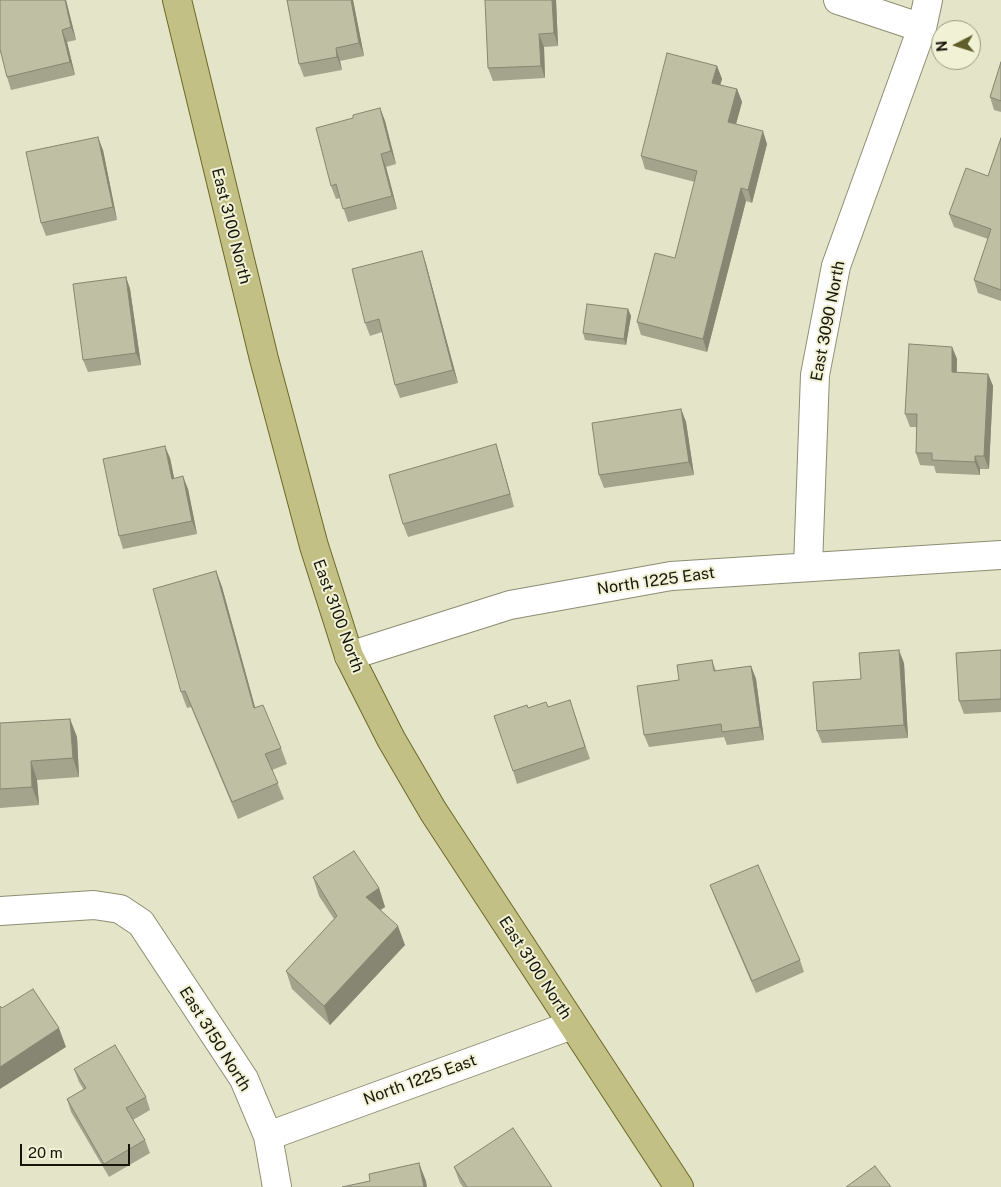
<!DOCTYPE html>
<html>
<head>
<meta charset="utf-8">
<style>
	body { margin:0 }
	#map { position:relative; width:1001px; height:1187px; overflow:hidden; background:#e4e4c8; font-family:"Public Sans",sans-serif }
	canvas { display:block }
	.north { position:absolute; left:931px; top:20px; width:50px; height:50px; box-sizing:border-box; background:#f1f1d5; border:1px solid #999984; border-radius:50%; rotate:265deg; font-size:14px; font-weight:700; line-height:20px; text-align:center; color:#15150b }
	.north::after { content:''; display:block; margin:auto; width:18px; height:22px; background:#5f5d29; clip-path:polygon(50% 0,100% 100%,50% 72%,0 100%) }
	.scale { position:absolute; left:20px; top:1144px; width:110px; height:22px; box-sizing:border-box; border:2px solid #15150b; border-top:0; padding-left:6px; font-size:15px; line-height:18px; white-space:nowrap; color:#15150b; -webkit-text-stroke:4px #f1f1d5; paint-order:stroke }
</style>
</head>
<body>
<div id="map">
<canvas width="1001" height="1187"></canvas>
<div class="north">N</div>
<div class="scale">20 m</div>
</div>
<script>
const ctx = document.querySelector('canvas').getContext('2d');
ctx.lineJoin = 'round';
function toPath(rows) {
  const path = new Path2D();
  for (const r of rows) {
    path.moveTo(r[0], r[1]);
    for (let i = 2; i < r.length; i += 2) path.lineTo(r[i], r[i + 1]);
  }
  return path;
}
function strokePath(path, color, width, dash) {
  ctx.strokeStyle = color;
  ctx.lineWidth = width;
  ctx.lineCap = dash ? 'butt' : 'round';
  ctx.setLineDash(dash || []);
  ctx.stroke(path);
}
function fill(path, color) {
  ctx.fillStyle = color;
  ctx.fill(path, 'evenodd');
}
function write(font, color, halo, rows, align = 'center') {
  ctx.font = font + ' "Public Sans",sans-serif';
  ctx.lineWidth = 4;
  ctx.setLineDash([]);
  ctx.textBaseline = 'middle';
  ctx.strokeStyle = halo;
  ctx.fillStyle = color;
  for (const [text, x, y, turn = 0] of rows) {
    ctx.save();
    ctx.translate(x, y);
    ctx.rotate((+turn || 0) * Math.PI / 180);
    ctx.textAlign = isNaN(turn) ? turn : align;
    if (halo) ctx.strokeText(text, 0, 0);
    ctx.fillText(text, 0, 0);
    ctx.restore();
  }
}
const minor = toPath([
	[838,0,922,28],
	[808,566,815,375,836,266,922,28,928,0],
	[349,656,510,605,671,576,1001,555],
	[0,911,94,905,120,909,141,923,244,1079,268,1136,277,1187],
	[268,1136,572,1025]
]);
const major = toPath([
	[177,0,264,359,314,546,349,656,391,739,433,811,679,1187]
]);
const wall = toPath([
	[0,0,66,0,76,40,67,42,75,75,11,90,7,77],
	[353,0,364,56,340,61,342,70,304,77,299,64],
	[556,0,558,46,544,47,545,78,493,81,488,68],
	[1001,62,1001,112,994,110,990,97],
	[717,66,722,79,720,85,737,89,742,102,736,124,767,144,752,203,746,201,707,352,641,335,637,322,675,258,695,182,645,169,641,156],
	[380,108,385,121,396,164,386,167,397,209,348,222,340,198,336,199,331,186],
	[1001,139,1001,301,978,293,974,280,988,239,954,227,949,214,988,176],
	[103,150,117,220,46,236,41,223],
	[422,251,426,264,458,383,400,398,395,385,382,332,370,336,365,323],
	[126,277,130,289,141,365,88,372,83,360],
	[628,309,631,316,626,345,585,340,583,333],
	[952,347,957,359,957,372,988,374,993,386,989,469,980,469,980,475,936,473,934,466,920,465,916,453,917,427,910,427,905,414],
	[681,409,686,422,694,475,604,488,599,475],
	[496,444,500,457,514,507,408,537,403,524],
	[170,458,174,478,188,489,197,534,123,549,119,536],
	[216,571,222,587,255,708,281,748,287,764,272,770,284,799,238,819,191,707,187,708,181,692],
	[1001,650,1001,712,964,714,959,701],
	[712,660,716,671,751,666,756,679,764,740,727,745,724,737,649,747,644,735,679,680],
	[904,663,908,738,822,743,817,731,861,679],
	[570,700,590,759,517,784,513,771,528,708,548,707],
	[70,719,77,737,79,777,37,780,39,805,0,808,0,723],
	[313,877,379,888,385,907,380,910,405,945,330,1025,292,989,286,971,334,919,319,896],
	[710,885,800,960,804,972,756,993,715,898],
	[74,1069,146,1097,150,1110,133,1120,145,1140,150,1153,109,1177,71,1112,67,1099,84,1090,79,1082],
	[454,1167,552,1187,463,1187,460,1183]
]);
const shadedWall = toPath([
	[65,0,66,0,76,40,71,27],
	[351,0,353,0,364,56,359,43],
	[552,0,556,0,558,46,554,33],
	[62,30,67,42,75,75,70,62],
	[539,34,544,47,545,78,541,66],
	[336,48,340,61,342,70,337,57],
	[717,66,722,79,717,96,712,83],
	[737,89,742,102,733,135,728,122],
	[380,108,385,121,396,164,391,151],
	[763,131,767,144,752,203,748,190],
	[98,137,103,150,117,220,113,207],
	[381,154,386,167,397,209,392,196],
	[741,188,746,201,707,352,703,339],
	[422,251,426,264,458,383,453,370],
	[126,277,130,289,141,365,136,353],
	[628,309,631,316,626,345,624,339],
	[952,347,957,359,956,385,952,372],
	[988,374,993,386,989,469,984,456],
	[681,409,686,422,694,475,689,462],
	[496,444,500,457,514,507,510,494],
	[165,446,170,458,177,492,172,479],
	[975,456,980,469,980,475,975,462],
	[183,476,188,489,197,534,192,521],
	[216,571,222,587,260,725,254,708],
	[899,650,904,663,908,738,904,725],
	[751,666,756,679,764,740,760,727],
	[70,719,77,737,79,777,73,758],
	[31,761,37,780,39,805,32,787],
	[379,888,385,907,373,915,366,897],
	[398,926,405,945,330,1025,324,1006],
	[59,1028,66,1047,0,1089,0,1067],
	[419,1163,426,1181,427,1187,424,1187]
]);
const building = toPath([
	[0,0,65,0,71,27,62,30,70,62,7,77,0,49,0,0],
	[287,0,351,0,359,43,336,48,337,57,299,64,287,0],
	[485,0,552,0,554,33,539,34,541,66,488,68,485,0],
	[667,53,717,66,712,83,737,89,728,122,763,131,748,190,741,188,703,339,637,322,655,253,675,258,697,171,641,156,667,53],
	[1001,62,1001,101,990,97,1001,62],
	[380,108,391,151,381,154,392,196,343,209,336,184,331,186,316,128,353,118,353,115,380,108],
	[98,137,113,207,41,223,26,152,98,137],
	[1001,138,1001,290,974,280,991,229,949,214,966,168,988,176,1001,138],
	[422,251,453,370,395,385,379,319,365,323,352,269,422,251],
	[126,277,136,353,83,360,73,284,126,277],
	[587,304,628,309,624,339,583,333,587,304],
	[909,344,952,347,952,372,988,374,984,456,975,456,975,462,932,460,932,453,916,453,917,414,905,414,909,344],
	[681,409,689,462,599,475,592,423,681,409],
	[496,444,510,494,403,524,389,475,496,444],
	[165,446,172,479,183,476,192,521,119,536,103,459,165,446],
	[216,571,254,708,263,705,281,748,265,754,278,783,232,802,185,691,181,692,153,589,216,571],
	[899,650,904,725,817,731,813,682,861,679,859,653,899,650],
	[1001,650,1001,699,959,701,956,653,1001,650],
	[712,660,714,671,751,666,760,727,722,732,721,724,644,735,637,686,679,680,677,665,712,660],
	[570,700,585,747,513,771,494,716,527,705,528,708,546,702,548,707,570,700],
	[70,719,73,758,31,761,32,787,0,789,0,723,70,719],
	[354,851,379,888,366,897,398,926,324,1006,286,971,337,916,313,877,354,851],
	[758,865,800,960,752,981,710,885,758,865],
	[33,989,59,1028,0,1067,0,1006,2,1008,33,989],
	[115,1045,146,1097,126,1108,145,1140,104,1164,67,1099,86,1088,74,1069,115,1045],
	[513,1128,552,1187,467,1187,454,1167,513,1128],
	[419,1163,424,1187,342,1187,370,1181,369,1174,419,1163],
	[875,1166,891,1187,846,1187,875,1166]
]);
const streetNames = [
	["East 3100 North",231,226,76],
	["East 3090 North",828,321,-79],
	["North 1225 East",656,581,-8],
	["East 3100 North",338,616,70],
	["East 3100 North",535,968,57],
	["East 3150 North",215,1039,58],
	["North 1225 East",420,1080,-20]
];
strokePath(minor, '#8d8d73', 30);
strokePath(major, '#6c6926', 30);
strokePath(minor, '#fff', 28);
strokePath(major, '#c3c086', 28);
fill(wall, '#a4a48c');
fill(shadedWall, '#868672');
fill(building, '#bfbfa3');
strokePath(building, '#868672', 1);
write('16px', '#15150b', '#f1f1d5', streetNames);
</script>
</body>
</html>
